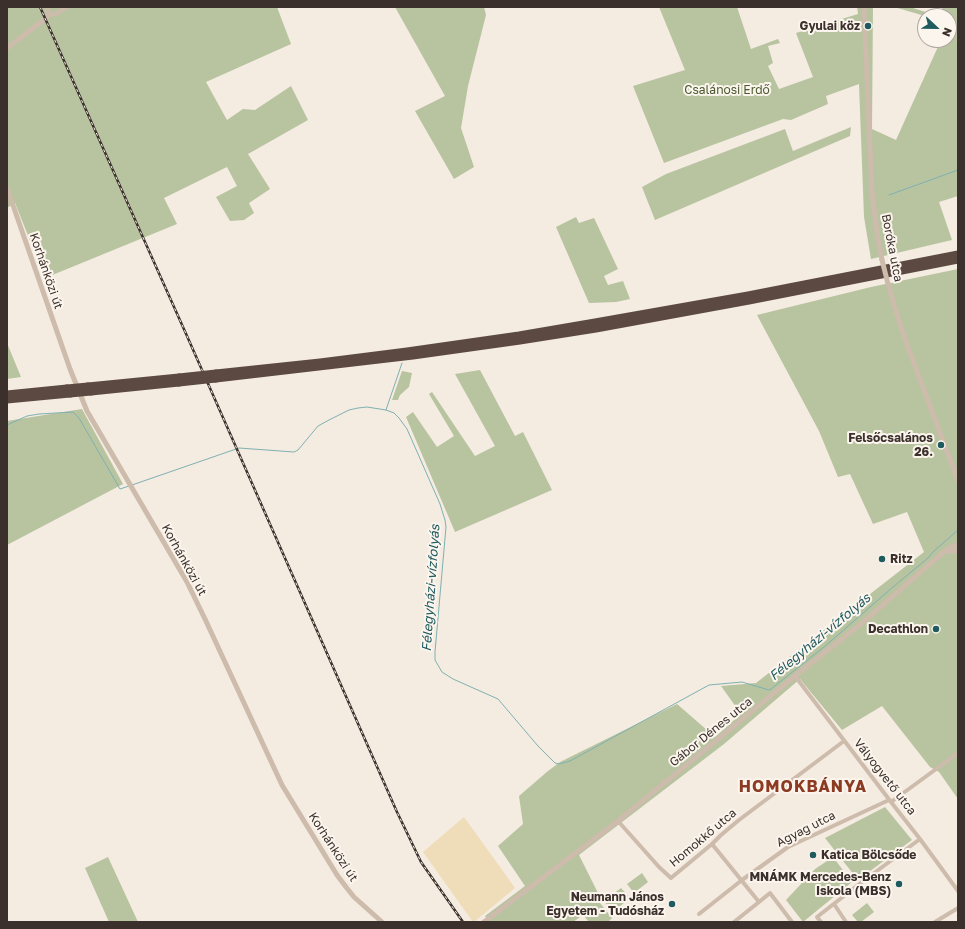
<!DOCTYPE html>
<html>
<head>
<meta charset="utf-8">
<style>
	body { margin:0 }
	#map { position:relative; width:965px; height:929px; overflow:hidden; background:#f4ebe1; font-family:"Golos Text",sans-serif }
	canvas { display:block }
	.frame { position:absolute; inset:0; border:8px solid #3b302b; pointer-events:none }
	.north { position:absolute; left:917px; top:8px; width:40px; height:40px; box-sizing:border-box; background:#fbf5ee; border:1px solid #aea6a0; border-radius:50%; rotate:112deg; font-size:11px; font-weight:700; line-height:16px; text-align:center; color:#3b302b }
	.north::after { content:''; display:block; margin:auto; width:14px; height:18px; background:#1f5a5e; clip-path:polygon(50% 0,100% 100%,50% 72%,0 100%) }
</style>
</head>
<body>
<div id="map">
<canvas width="965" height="929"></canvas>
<div class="frame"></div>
<div class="north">N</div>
</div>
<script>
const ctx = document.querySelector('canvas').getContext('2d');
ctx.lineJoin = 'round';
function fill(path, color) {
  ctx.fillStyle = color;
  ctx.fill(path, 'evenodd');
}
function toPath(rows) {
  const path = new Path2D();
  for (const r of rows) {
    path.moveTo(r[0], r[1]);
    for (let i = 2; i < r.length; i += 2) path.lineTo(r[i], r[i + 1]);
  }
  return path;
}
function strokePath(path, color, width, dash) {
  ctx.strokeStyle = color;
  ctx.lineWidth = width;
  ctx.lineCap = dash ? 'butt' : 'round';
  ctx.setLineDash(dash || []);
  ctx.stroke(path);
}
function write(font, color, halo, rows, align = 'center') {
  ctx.font = font + ' "Golos Text",sans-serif';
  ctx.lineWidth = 4;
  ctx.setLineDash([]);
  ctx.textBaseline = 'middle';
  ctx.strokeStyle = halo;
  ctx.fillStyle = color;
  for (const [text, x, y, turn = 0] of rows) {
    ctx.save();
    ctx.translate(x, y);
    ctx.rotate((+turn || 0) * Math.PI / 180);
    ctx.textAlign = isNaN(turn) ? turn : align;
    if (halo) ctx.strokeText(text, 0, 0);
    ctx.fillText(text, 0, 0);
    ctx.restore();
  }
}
const green = toPath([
	[7,7,277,7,291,44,206,82,227,120,243,109,255,110,291,86,308,120,248,154,270,189,249,203,254,213,244,220,230,221,216,197,237,186,227,167,164,198,177,224,45,278,15,203,7,208],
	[395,7,484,7,486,15,468,86,461,128,474,167,454,179,415,111,445,96],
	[659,7,737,7,751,49,778,39,780,43,768,46,773,63,768,66,779,89,813,77,796,33,858,14,857,7,873,7,872,129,896,140,941,40,949,40,949,16,925,16,894,7,910,7,935,15,940,12,943,7,958,7,958,196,939,202,952,240,871,259,864,217,859,84,826,96,828,104,791,120,783,119,664,163,633,86,685,70],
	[851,127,850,136,655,220,642,187,666,174,785,129,793,151],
	[576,217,579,223,594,218,618,269,604,276,608,285,623,281,630,299,616,302,589,303,556,227],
	[958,269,958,799,939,772,930,767,882,706,842,730,800,679,724,744,579,855,602,901,600,903,612,918,608,922,589,922,583,915,573,922,490,922,485,916,525,886,498,846,523,824,519,796,548,771,560,762,677,704,715,737,741,714,721,686,756,683,924,552,907,512,873,524,850,474,838,477,819,431,757,315,871,287],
	[7,343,21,377,7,379],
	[480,370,515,436,523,432,552,490,455,532,406,417,413,412,437,447,454,436,429,394,432,392,475,456,495,446,455,374],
	[402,371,412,373,409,387,400,395,398,400,392,400],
	[82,409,123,484,7,545,7,421],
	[885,807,912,840,858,880,825,838],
	[108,857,138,922,109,922,85,868],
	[833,857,852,882,803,922,786,900,815,869],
	[642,873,648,882,634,893,627,884],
	[621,888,630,898,613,912,604,901],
	[867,903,874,912,861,922,858,922,852,915]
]);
const sand = toPath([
	[464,817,515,888,474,922,473,922,423,852]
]);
const stream = toPath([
	[889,195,958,170],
	[386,410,402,363],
	[7,425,27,416,39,414,73,412,79,418,120,489,129,486],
	[132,485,239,448,294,452,298,450,318,426,329,420,349,410,358,408,367,407,386,410,394,413,399,418,407,429,440,504,445,520,446,527,435,652,435,660,442,672,453,679,498,699,538,746,555,763,559,764,570,761,709,685,742,682,769,690,771,689,824,647,893,587,928,558,933,552,958,530]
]);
const minor = toPath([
	[48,15,55,14,67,7],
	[795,676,891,802,920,839,958,891],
	[891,802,958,753],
	[618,821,659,867,671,878,712,844,721,835,739,820,844,741],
	[712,844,759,902,770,893,792,922],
	[834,904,846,922],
	[699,914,742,880,788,847,889,800],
	[734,922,759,902],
	[821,922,817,917,858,885,920,839],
	[935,922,958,908]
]);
const tertiary = toPath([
	[864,7,872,192,878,239,882,260],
	[7,48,45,19,48,15,48,11,47,7],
	[7,188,70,369,87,411,187,582,205,619,282,785,337,875,346,887,354,897,382,922],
	[888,284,898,318,909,350,958,481],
	[946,551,958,551],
	[484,922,618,821,795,676,867,619,893,596,945,551,951,547,958,545]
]);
const motorway = toPath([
	[216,373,320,362,407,351,519,335,595,322,748,295,958,254],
	[216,379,413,356,520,341,596,329,749,301,958,260],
	[88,386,179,377],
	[91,392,179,383],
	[7,394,67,388],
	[7,400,70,394]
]);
const rail = toPath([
	[40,7,187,336,397,812,421,862,463,922]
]);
const tertiaryBridge = toPath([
	[882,260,888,284]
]);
const motorwayBridge = toPath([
	[179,377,216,373],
	[179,383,216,379],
	[67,388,88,386],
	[70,394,91,392]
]);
const markers = [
	[868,26,4,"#1f5a5e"],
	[941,445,4,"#1f5a5e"],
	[882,559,4,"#1f5a5e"],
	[936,629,4,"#1f5a5e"],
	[813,855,4,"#1f5a5e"],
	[899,884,4,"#1f5a5e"],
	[672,904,4,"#1f5a5e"]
];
const poiNames = [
	["Gyulai köz",860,26],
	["Felsőcsalános",933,438],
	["26.",933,452],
	["Ritz",890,559,"left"],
	["Decathlon",928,629],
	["Katica Bölcsőde",821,855,"left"],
	["MNÁMK Mercedes-Benz",891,877],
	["Iskola (MBS)",891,891],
	["Neumann János",664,897],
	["Egyetem - Tudósház",664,911]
];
const parkNames = [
	["Csalánosi Erdő",727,90]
];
const streetNames = [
	["Boróka utca",892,248,79],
	["Korhánközi út",46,271,71],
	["Korhánközi út",184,560,61],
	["Gábor Dénes utca",711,732,-39],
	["Vályogvető utca",885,777,52],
	["Agyag utca",806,829,-27],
	["Homokkő utca",703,838,-40],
	["Korhánközi út",333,847,57]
];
const waterNames = [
	["Félegyházi-vízfolyás",431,588,-86],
	["Félegyházi-vízfolyás",820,637,-40]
];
const districtNames = [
	["HOMOKBÁNYA",803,787]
];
fill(green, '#b8c4a0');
fill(sand, '#efdcb8');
strokePath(stream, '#7fb0b2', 1);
strokePath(minor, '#cdbbac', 4);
strokePath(tertiary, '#cdbbac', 5);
strokePath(motorway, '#5c4a42', 7);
strokePath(rail, '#3b302b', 2.5);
strokePath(rail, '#fbf5ee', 1, [3]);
strokePath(tertiaryBridge, '#cdbbac', 5);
strokePath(motorwayBridge, '#5c4a42', 7);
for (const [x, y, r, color] of markers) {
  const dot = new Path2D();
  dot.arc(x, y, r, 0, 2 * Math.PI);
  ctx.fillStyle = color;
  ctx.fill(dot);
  strokePath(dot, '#fbf5ee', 1.5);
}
write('bold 12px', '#3b302b', '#fbf5ee', poiNames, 'right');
write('12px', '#4a5a2e', '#fbf5ee', parkNames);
write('12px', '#3b302b', '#fbf5ee', streetNames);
write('italic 13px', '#1f5a5e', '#fbf5ee', waterNames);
ctx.letterSpacing = '1px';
write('bold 16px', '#8c3b22', '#fbf5ee', districtNames);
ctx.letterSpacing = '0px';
</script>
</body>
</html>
